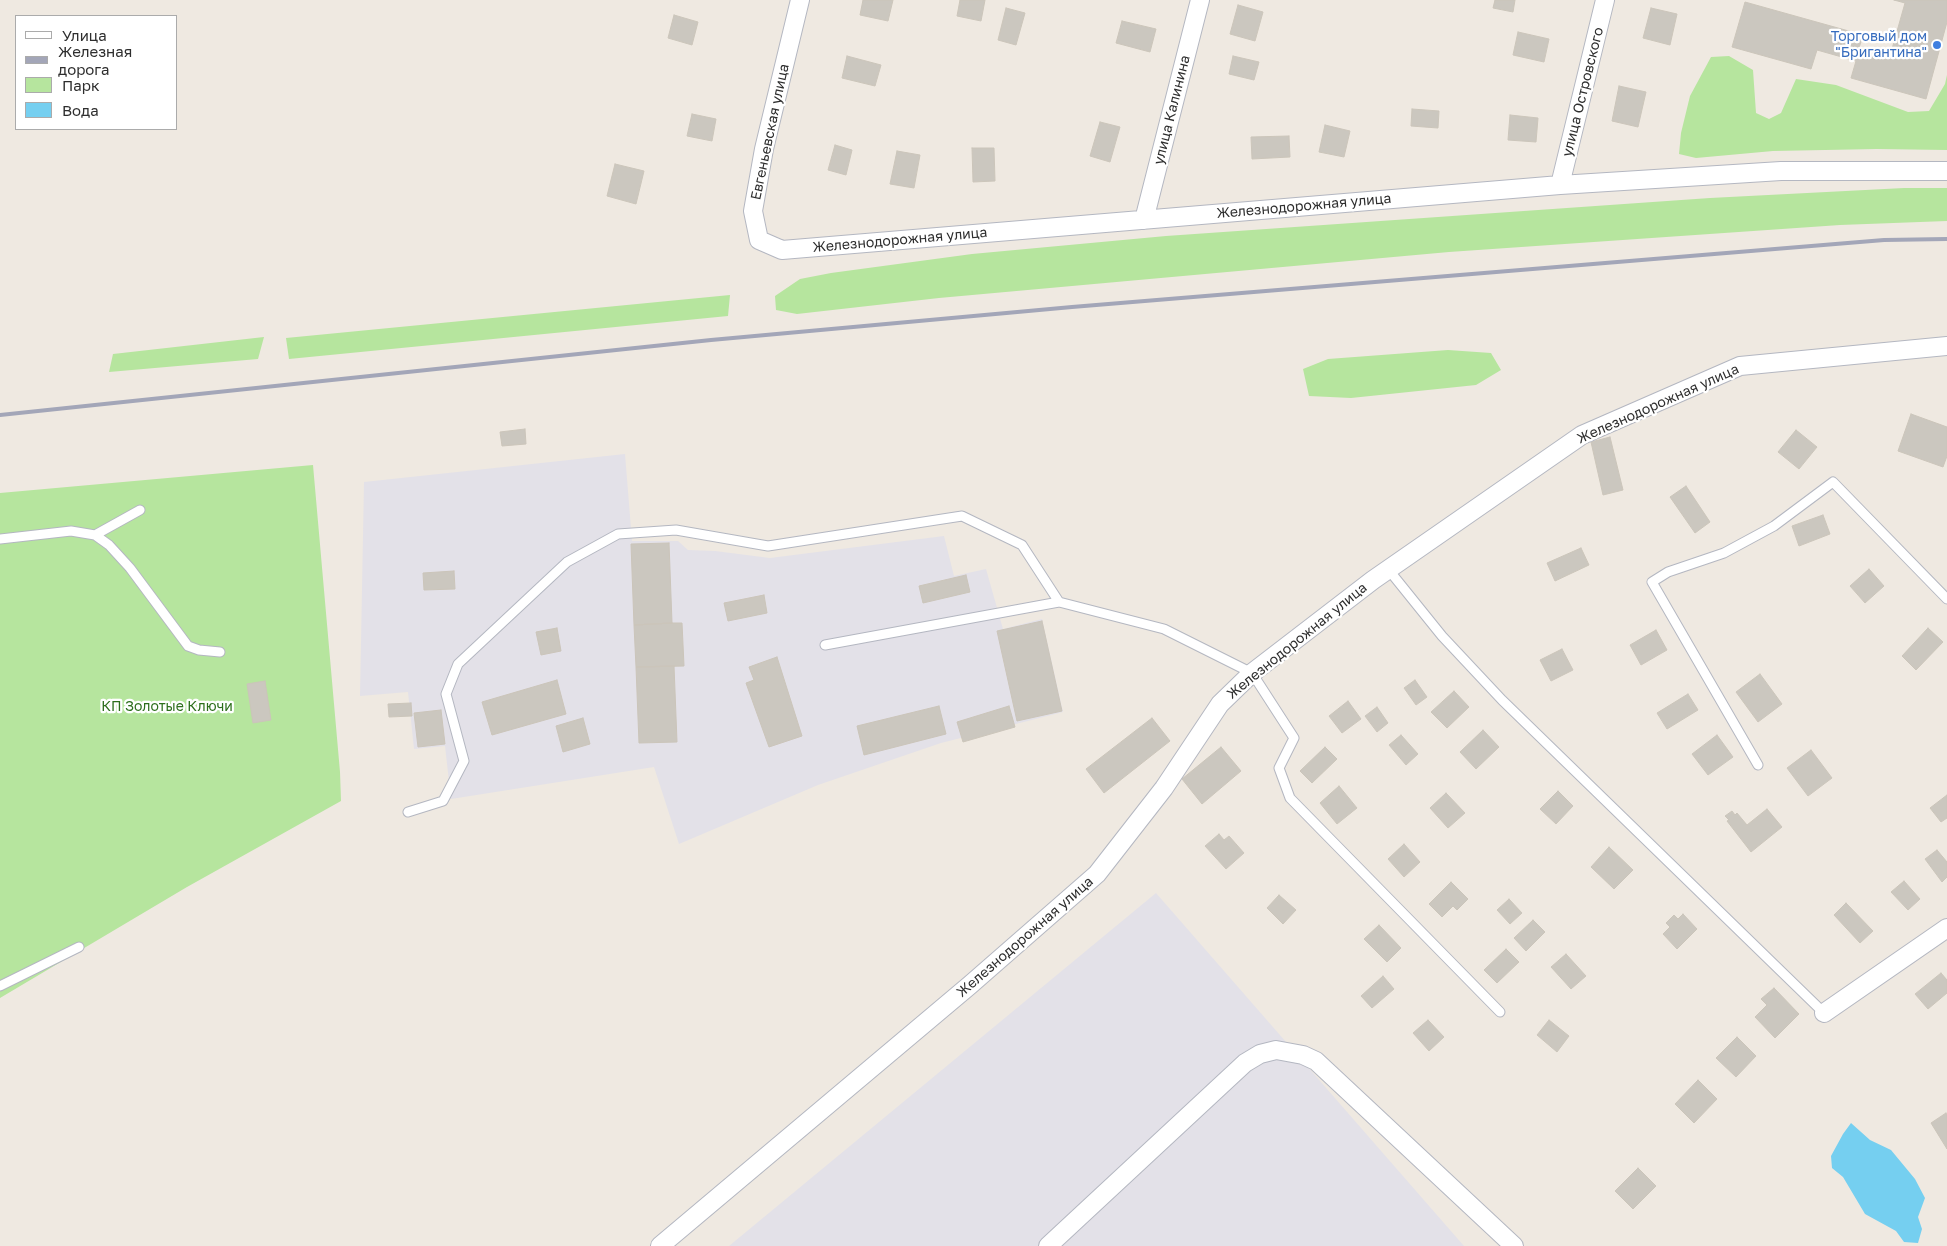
<!DOCTYPE html>
<html>
<head>
<meta charset="utf-8">
<style>
	body { margin:0 }
	#map { position:relative; width:1947px; height:1246px; overflow:hidden; background:#efe9e1; font-family:"Golos Text",sans-serif }
	canvas { display:block }
	.legend { position:absolute; left:15px; top:15px; width:162px; height:115px; box-sizing:border-box; background:#fff; border:1px solid #ababab; margin:0; padding:6px 9px; list-style:none; font-size:15px; color:#2e2e2e }
	.legend li { display:flex; align-items:center; gap:10px; height:25px }
	.legend b { width:25px; border:1px solid #ababab }
</style>
</head>
<body>
<div id="map">
<canvas width="1947" height="1246"></canvas>
<ul class="legend">
<li><b style="height:6px;background:#fff"></b>Улица</li>
<li><b style="height:6px;background:#a3a6b8"></b>Железная дорога</li>
<li><b style="height:14px;background:#b6e59e"></b>Парк</li>
<li><b style="height:14px;background:#75cff0"></b>Вода</li>
</ul>
</div>
<script>
const ctx = document.querySelector('canvas').getContext('2d');
ctx.lineJoin = 'round';
function fill(path, color) {
  ctx.fillStyle = color;
  ctx.fill(path, 'evenodd');
}
function toPath(rows) {
  const path = new Path2D();
  for (const r of rows) {
    path.moveTo(r[0], r[1]);
    for (let i = 2; i < r.length; i += 2) path.lineTo(r[i], r[i + 1]);
  }
  return path;
}
function strokePath(path, color, width, dash) {
  ctx.strokeStyle = color;
  ctx.lineWidth = width;
  ctx.lineCap = dash ? 'butt' : 'round';
  ctx.setLineDash(dash || []);
  ctx.stroke(path);
}
function write(font, color, halo, rows, align = 'center') {
  ctx.font = font + ' "Golos Text",sans-serif';
  ctx.lineWidth = 4.5;
  ctx.setLineDash([]);
  ctx.textBaseline = 'middle';
  ctx.strokeStyle = halo;
  ctx.fillStyle = color;
  for (const [text, x, y, turn = 0] of rows) {
    ctx.save();
    ctx.translate(x, y);
    ctx.rotate((+turn || 0) * Math.PI / 180);
    ctx.textAlign = isNaN(turn) ? turn : align;
    if (halo) ctx.strokeText(text, 0, 0);
    ctx.fillText(text, 0, 0);
    ctx.restore();
  }
}
const industrial = toPath([
	[625,454,632,541,678,541,688,550,715,551,770,558,944,536,954,576,986,569,1003,629,1042,619,1063,712,941,743,818,785,679,844,654,767,451,799,445,746,414,749,408,692,360,696,364,482],
	[1156,893,1464,1246,729,1246]
]);
const green = toPath([
	[1729,56,1753,70,1756,113,1769,119,1781,113,1796,79,1836,85,1908,112,1929,111,1945,84,1947,75,1947,150,1877,149,1773,151,1696,158,1679,154,1681,133,1690,96,1711,57],
	[1904,188,1947,188,1947,221,1840,225,1449,252,939,298,797,314,776,310,775,296,800,279,831,273,972,254,1166,236,1710,198],
	[730,295,728,316,289,359,286,338],
	[264,337,258,359,109,372,113,354],
	[1448,350,1491,353,1501,370,1476,385,1351,398,1309,396,1303,369,1328,359],
	[313,465,340,772,341,801,187,887,0,998,0,493]
]);
const water = toPath([
	[1851,1123,1870,1140,1891,1150,1915,1179,1925,1198,1918,1217,1922,1229,1918,1243,1904,1242,1896,1231,1865,1214,1843,1177,1832,1168,1831,1156,1843,1134]
]);
const building = toPath([
	[863,0,893,0,888,21,860,15,863,0],
	[960,0,985,0,981,21,957,16,960,0],
	[1495,0,1515,0,1513,12,1493,8,1495,0],
	[1894,0,1947,0,1947,22,1926,99,1851,78,1856,61,1817,50,1811,69,1732,47,1745,2,1863,35,1859,48,1890,56,1905,3,1894,0],
	[1238,5,1263,12,1255,41,1230,34,1238,5],
	[1006,8,1025,13,1016,45,998,40,1006,8],
	[1651,8,1677,14,1670,45,1643,38,1651,8],
	[674,15,698,22,692,45,668,38,674,15],
	[1122,21,1156,29,1150,52,1116,43,1122,21],
	[1518,32,1549,39,1544,62,1513,55,1518,32],
	[847,56,881,65,875,86,842,78,847,56],
	[1233,56,1259,62,1254,80,1229,74,1233,56],
	[1619,86,1646,92,1638,127,1612,121,1619,86],
	[1412,109,1439,111,1438,128,1411,126,1412,109],
	[692,114,716,119,712,141,687,136,692,114],
	[1510,115,1538,118,1536,142,1508,140,1510,115],
	[1100,122,1120,127,1110,162,1090,156,1100,122],
	[1325,125,1350,131,1344,157,1319,152,1325,125],
	[1289,136,1290,157,1252,159,1251,137,1289,136],
	[835,145,852,150,846,175,828,170,835,145],
	[972,148,994,148,995,181,973,182,972,148],
	[897,151,920,155,914,188,890,184,897,151],
	[615,164,644,171,636,204,607,196,615,164],
	[1911,414,1947,427,1947,456,1943,467,1898,451,1911,414],
	[525,429,526,444,502,446,500,432,525,429],
	[1796,430,1817,447,1799,469,1778,452,1796,430],
	[1610,437,1623,490,1603,495,1591,442,1610,437],
	[1686,486,1710,522,1695,533,1670,497,1686,486],
	[1823,515,1830,534,1799,546,1792,526,1823,515],
	[669,543,672,623,634,625,631,544,669,543],
	[1581,548,1589,565,1555,581,1547,563,1581,548],
	[1869,569,1884,586,1865,603,1850,586,1869,569],
	[454,571,455,589,424,590,423,573,454,571],
	[966,575,970,592,923,603,919,586,966,575],
	[764,595,767,613,728,621,724,603,764,595],
	[1042,621,1062,711,1017,721,997,631,1042,621],
	[672,623,682,623,684,666,636,667,634,625,672,623],
	[557,628,561,651,541,655,536,632,557,628],
	[1928,628,1943,642,1916,670,1902,656,1928,628],
	[1656,630,1667,650,1641,665,1630,645,1656,630],
	[1562,649,1573,670,1551,681,1540,660,1562,649],
	[777,657,802,736,769,747,746,683,754,680,749,667,777,657],
	[674,666,677,742,639,743,636,667,674,666],
	[1760,674,1782,704,1758,722,1736,692,1760,674],
	[557,680,566,714,492,735,482,702,557,680],
	[1415,680,1427,697,1416,705,1404,688,1415,680],
	[265,681,271,720,253,723,247,684,265,681],
	[1454,691,1469,707,1447,728,1431,712,1454,691],
	[1688,694,1698,710,1667,729,1657,713,1688,694],
	[1348,701,1361,719,1342,733,1329,716,1348,701],
	[411,703,412,716,389,717,388,704,411,703],
	[939,706,946,734,864,755,857,726,939,706],
	[1009,706,1015,727,963,742,957,722,1009,706],
	[1377,707,1388,723,1377,732,1365,716,1377,707],
	[441,710,445,744,418,747,414,713,441,710],
	[583,718,590,744,563,752,556,726,583,718],
	[1152,718,1170,741,1104,793,1086,769,1152,718],
	[1483,730,1499,747,1476,769,1460,752,1483,730],
	[1401,735,1418,754,1406,765,1389,745,1401,735],
	[1717,735,1733,757,1708,775,1692,754,1717,735],
	[1221,747,1241,771,1202,804,1182,779,1221,747],
	[1325,747,1337,759,1312,783,1300,771,1325,747],
	[1811,750,1832,778,1808,796,1787,768,1811,750],
	[1339,786,1357,808,1337,824,1320,803,1339,786],
	[1558,791,1573,806,1556,824,1540,809,1558,791],
	[1446,793,1465,813,1448,828,1430,808,1446,793],
	[1947,795,1947,818,1941,822,1930,808,1947,795],
	[1767,809,1782,827,1751,852,1727,821,1729,820,1725,816,1732,811,1735,815,1737,813,1747,825,1767,809],
	[1219,834,1224,840,1229,836,1244,853,1226,869,1205,846,1219,834],
	[1404,844,1420,862,1404,877,1388,859,1404,844],
	[1609,847,1633,870,1614,889,1591,867,1609,847],
	[1937,850,1947,862,1947,877,1942,882,1925,859,1937,850],
	[1904,881,1920,899,1908,910,1891,892,1904,881],
	[1451,882,1468,899,1457,910,1453,906,1442,917,1429,904,1451,882],
	[1279,895,1296,910,1283,924,1267,908,1279,895],
	[1509,899,1522,913,1510,924,1497,910,1509,899],
	[1846,903,1873,931,1860,943,1834,915,1846,903],
	[1683,914,1697,929,1677,949,1663,934,1670,927,1666,923,1674,915,1678,919,1683,914],
	[1533,920,1545,932,1526,951,1514,938,1533,920],
	[1379,925,1401,948,1387,962,1364,939,1379,925],
	[1506,949,1519,962,1497,983,1484,970,1506,949],
	[1566,954,1586,976,1571,989,1551,967,1566,954],
	[1941,973,1947,980,1947,993,1928,1009,1915,994,1941,973],
	[1383,976,1394,989,1372,1008,1361,996,1383,976],
	[1774,988,1799,1014,1775,1038,1755,1017,1767,1005,1761,999,1774,988],
	[1428,1020,1444,1037,1429,1051,1413,1033,1428,1020],
	[1549,1020,1569,1036,1557,1052,1537,1035,1549,1020],
	[1737,1037,1756,1056,1736,1077,1716,1058,1737,1037],
	[1698,1080,1717,1099,1694,1123,1675,1104,1698,1080],
	[1946,1113,1947,1115,1947,1149,1931,1123,1946,1113],
	[1638,1168,1656,1186,1633,1209,1615,1191,1638,1168]
]);
const lane = toPath([
	[95,535,140,510],
	[0,539,71,531,95,535,109,545,130,568,188,646,199,650,220,652],
	[1388,569,1442,636,1502,700,1824,1013],
	[825,645,1059,602,1164,629,1252,673,1294,738,1279,768,1290,798,1500,1012],
	[1758,765,1652,582,1668,572,1724,553,1774,526,1833,482,1947,599],
	[408,812,443,801,464,761,446,694,458,664,567,562,618,534,676,530,768,546,962,516,1022,545,1059,602],
	[0,986,79,947]
]);
const street = toPath([
	[800,0,764,149,753,211,759,240,782,250,1560,185,1781,171,1947,171],
	[1560,185,1605,0],
	[1144,220,1200,0],
	[1824,1013,1947,928],
	[660,1246,970,985,1097,874,1164,788,1220,704,1252,673,1373,580,1582,435,1740,366,1947,346],
	[1048,1246,1245,1063,1260,1054,1276,1050,1303,1055,1316,1061,1514,1246]
]);
const rail = toPath([
	[0,415,711,340,1072,307,1884,240,1947,239]
]);
const markers = [
	[1937,45,5,"#3f7fe0"]
];
const shopNames = [
	["Торговый дом",1927,37],
	["\"Бригантина\"",1927,53]
];
const streetNames = [
	["улица Островского",1583,92,-76],
	["улица Калинина",1172,110,-76],
	["Евгеньевская улица",770,132,-78],
	["Железнодорожная улица",1304,206,-5],
	["Железнодорожная улица",900,240,-5],
	["Железнодорожная улица",1658,404,-24],
	["Железнодорожная улица",1297,641,-39],
	["Железнодорожная улица",1025,937,-41]
];
const parkNames = [
	["КП Золотые Ключи",167,707]
];
fill(industrial, '#e3e1e8');
fill(green, '#b6e59e');
fill(water, '#75cff0');
fill(building, '#cbc7bf');
strokePath(building, '#cbc5ba', 1);
strokePath(lane, '#b4b7c1', 11);
strokePath(street, '#b4b7c1', 20);
strokePath(lane, '#fff', 9);
strokePath(street, '#fff', 18);
strokePath(rail, '#a3a6b8', 4);
for (const [x, y, r, color] of markers) {
  const dot = new Path2D();
  dot.arc(x, y, r, 0, 2 * Math.PI);
  ctx.fillStyle = color;
  ctx.fill(dot);
  strokePath(dot, '#fff', 2);
}
write('14px', '#366cbe', '#fff', shopNames, 'right');
write('14px', '#2e2e2e', '#fff', streetNames);
write('14px', '#2c6e1b', '#fff', parkNames);
</script>
</body>
</html>
